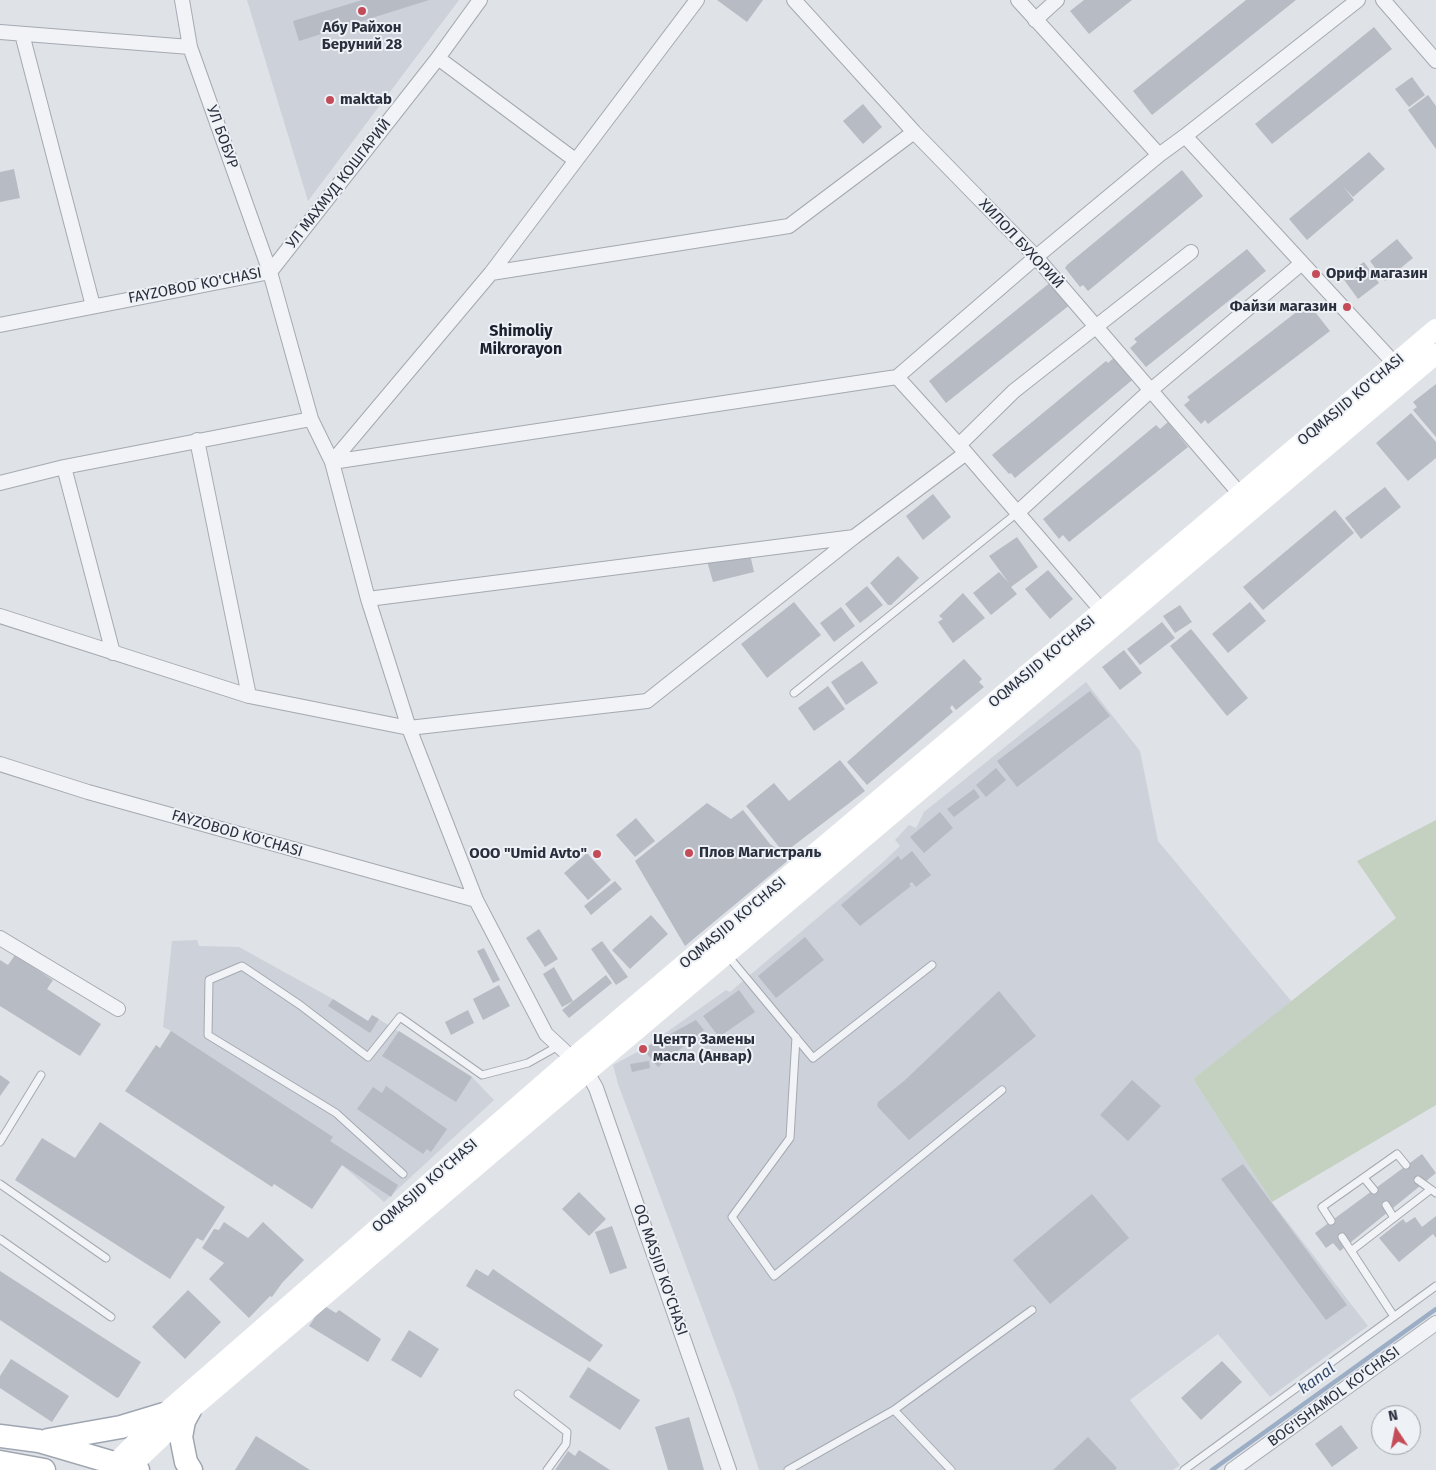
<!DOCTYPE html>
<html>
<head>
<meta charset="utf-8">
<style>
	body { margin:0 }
	#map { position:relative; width:1436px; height:1470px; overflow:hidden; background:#dfe2e7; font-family:"Fira Sans",sans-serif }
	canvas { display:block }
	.north { position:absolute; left:1371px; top:1405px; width:50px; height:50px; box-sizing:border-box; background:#eef1f5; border:1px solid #9fa3ab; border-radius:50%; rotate:349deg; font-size:14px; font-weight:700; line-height:20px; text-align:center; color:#292f3d }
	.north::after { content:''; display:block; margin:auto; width:18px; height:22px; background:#c44c58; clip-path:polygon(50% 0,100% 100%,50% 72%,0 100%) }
</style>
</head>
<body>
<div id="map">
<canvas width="1436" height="1470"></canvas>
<div class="north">N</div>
</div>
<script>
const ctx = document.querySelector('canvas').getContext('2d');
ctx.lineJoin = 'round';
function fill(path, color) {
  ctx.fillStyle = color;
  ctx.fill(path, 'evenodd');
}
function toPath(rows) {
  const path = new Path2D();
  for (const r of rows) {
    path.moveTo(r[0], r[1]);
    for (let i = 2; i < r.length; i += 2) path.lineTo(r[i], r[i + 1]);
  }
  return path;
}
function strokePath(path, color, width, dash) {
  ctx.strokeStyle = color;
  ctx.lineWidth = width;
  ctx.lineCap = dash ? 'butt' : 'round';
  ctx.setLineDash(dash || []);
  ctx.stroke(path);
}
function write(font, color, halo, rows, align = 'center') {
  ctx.font = font + ' "Fira Sans",sans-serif';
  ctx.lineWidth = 4;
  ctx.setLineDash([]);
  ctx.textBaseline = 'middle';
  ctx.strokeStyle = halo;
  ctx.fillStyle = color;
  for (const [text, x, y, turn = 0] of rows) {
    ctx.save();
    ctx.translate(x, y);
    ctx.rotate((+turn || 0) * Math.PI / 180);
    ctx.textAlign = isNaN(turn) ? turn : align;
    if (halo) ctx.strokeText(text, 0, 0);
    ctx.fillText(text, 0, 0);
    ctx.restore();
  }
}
const built = toPath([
	[247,0,459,0,308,201],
	[1086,682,1140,751,1158,841,1292,1002,1193,1079,1272,1202,1368,1326,1270,1397,1218,1334,1130,1400,1180,1465,1173,1470,759,1470,735,1396,618,1084,613,1065,643,1049,726,990,730,992,881,864,900,846,895,840,909,825,916,828,924,812],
	[197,940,199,946,239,947,333,999,368,1021,372,1015,472,1077,494,1100,384,1202,342,1165,161,1046,171,1031,163,1027,172,941]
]);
const green = toPath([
	[1436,820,1436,1105,1272,1202,1193,1079,1396,918,1357,861]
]);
const stream = toPath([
	[1212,1470,1436,1309]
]);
const building = toPath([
	[362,0,429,0,299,41,293,21],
	[717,0,763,0,747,22],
	[1084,0,1132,0,1089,34,1070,11],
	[1246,0,1296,0,1152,115,1133,91],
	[1374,27,1392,49,1272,144,1255,124],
	[1412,77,1425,95,1409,107,1395,89],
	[1428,95,1436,106,1436,149,1408,110],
	[863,104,882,127,863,144,843,121],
	[1369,152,1385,169,1353,197,1343,186,1354,200,1307,240,1289,219],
	[14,169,20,198,0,202,0,172],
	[1182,170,1203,196,1088,291,1083,285,1080,287,1065,268,1067,265],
	[1397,239,1413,258,1385,281,1370,261],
	[1247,249,1266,271,1146,367,1130,348,1137,342,1134,339],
	[1364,262,1379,283,1358,299,1342,277],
	[1052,281,1071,304,946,403,929,381],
	[1308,303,1330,331,1208,424,1205,420,1201,424,1184,405,1190,400,1187,397],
	[1118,354,1137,376,1015,478,1011,473,1009,474,992,455,1106,361,1108,363],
	[1436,384,1436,437,1413,410,1417,407,1413,402],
	[1411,413,1436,442,1436,458,1408,481,1376,443],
	[1168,422,1188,447,1069,542,1063,535,1059,539,1043,519,1156,425,1160,429],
	[1385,487,1401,507,1361,539,1345,518],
	[933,494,951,517,923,540,906,516],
	[1335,510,1354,533,1263,610,1243,587],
	[1017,537,1038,567,1011,587,1017,594,991,615,973,593,999,572,1009,583,989,556],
	[749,550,754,572,713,582,707,561],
	[898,556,919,578,891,605,888,605,870,583],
	[1048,570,1073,599,1050,619,1025,589],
	[867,586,883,605,860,623,845,604],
	[963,593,985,618,953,643,938,622,943,619,939,616],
	[794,602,821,635,767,678,741,644],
	[1250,602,1266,621,1228,653,1212,634],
	[1180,605,1192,622,1175,633,1163,616],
	[841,607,855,626,834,642,820,623],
	[1162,622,1175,638,1140,665,1127,649],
	[1191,629,1248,698,1227,716,1170,646],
	[1124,650,1142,673,1120,690,1102,667],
	[964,659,982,679,979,682,984,687,956,710,952,705,950,708,953,712,867,785,847,762],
	[862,661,878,683,846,705,831,682],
	[828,686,845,709,814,731,798,708],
	[1090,691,1110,716,1017,787,997,761],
	[840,760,865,791,784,853,746,806,774,783,789,801],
	[996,768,1006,780,986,797,976,785],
	[974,789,980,797,954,817,947,809],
	[707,803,731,819,743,810,770,844,791,858,685,946,635,861],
	[940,812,953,828,924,853,910,837],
	[636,818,655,841,635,857,616,835],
	[912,851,931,875,916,887,912,882,909,884,911,886,860,926,841,905,898,856,901,860],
	[587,853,611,880,588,900,564,873],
	[615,881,622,889,591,915,584,906],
	[651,915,668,934,630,969,612,950],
	[539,929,558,959,545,967,526,938],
	[805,937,824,960,776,998,758,976],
	[602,941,628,977,616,985,591,949],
	[484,948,500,980,493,983,477,951],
	[15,955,53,980,47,989,101,1024,80,1056,0,1006,0,960,8,965],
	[554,967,573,1001,562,1007,543,974],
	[606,975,612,983,569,1018,562,1010],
	[499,985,510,1006,483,1020,473,999],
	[739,990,755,1012,719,1037,703,1016],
	[999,991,1036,1036,909,1140,877,1106,878,1102,904,1081],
	[333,999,368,1021,372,1015,379,1019,370,1033,328,1006],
	[468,1010,474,1023,451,1035,445,1022],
	[696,1020,704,1030,658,1067,643,1049],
	[171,1031,333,1137,330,1141,398,1185,391,1197,342,1165,312,1209,274,1184,272,1187,125,1091,156,1045,160,1048],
	[399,1031,472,1077,456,1102,382,1056],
	[649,1061,650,1068,632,1072,630,1064],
	[0,1075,10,1082,0,1096],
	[1132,1080,1161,1106,1128,1141,1100,1115],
	[386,1086,447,1129,431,1152,427,1149,423,1154,357,1109,373,1087,382,1093],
	[100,1122,225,1207,203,1241,197,1238,170,1279,15,1180,42,1138,75,1158],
	[1422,1154,1436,1173,1340,1251,1333,1243,1326,1248,1315,1233],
	[1243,1164,1347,1305,1326,1320,1221,1179],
	[579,1192,606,1219,589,1236,562,1209],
	[1092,1194,1129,1238,1050,1304,1013,1260],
	[1436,1216,1436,1238,1433,1234,1399,1262,1379,1238,1403,1219,1406,1223,1415,1217,1422,1227],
	[224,1222,248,1238,263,1222,304,1260,282,1283,272,1297,270,1296,249,1318,209,1279,224,1263,202,1248,214,1229,219,1230],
	[612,1226,627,1268,610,1274,595,1232],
	[476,1269,488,1276,493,1269,603,1345,590,1362,466,1286],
	[0,1271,141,1362,119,1397,117,1398,0,1320],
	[188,1290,221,1322,185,1359,152,1327],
	[323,1305,336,1313,339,1310,381,1339,368,1362,309,1326],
	[409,1330,439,1349,421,1378,391,1360],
	[11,1359,69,1396,52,1422,0,1388,0,1376],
	[1222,1361,1242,1382,1201,1420,1181,1398],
	[588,1367,640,1400,620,1430,569,1397],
	[689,1417,704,1470,668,1470,655,1427],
	[1341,1425,1358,1448,1332,1467,1315,1444],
	[256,1436,310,1470,235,1470],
	[1088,1437,1117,1468,1115,1470,1053,1470],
	[579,1450,610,1470,555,1470,568,1451,575,1456]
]);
const service = toPath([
	[794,693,1017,513],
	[728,956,813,1058,932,965],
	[796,1037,790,1138,732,1217,774,1276,1002,1090],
	[0,1142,41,1075],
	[403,1174,336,1113,208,1035,209,980,242,966,300,1005,368,1057,400,1017,482,1075,528,1063,560,1045],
	[1364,1178,1374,1190],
	[1418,1180,1436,1193],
	[0,1184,106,1258],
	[1386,1205,1394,1218],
	[1331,1221,1322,1207,1397,1154,1406,1165],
	[1342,1237,1393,1315],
	[0,1239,111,1317],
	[1351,1251,1430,1190],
	[518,1394,567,1432,566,1444,547,1470],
	[894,1410,1032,1310],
	[788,1470,894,1410,951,1470],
	[1184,1470,1436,1286]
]);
const minor = toPath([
	[182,0,190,47,270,272,311,419,332,462,368,599,409,728,476,900,546,1034,587,1072,596,1088,729,1470],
	[794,0,914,132,1036,257,1240,494],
	[1018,0,1159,155],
	[1383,0,1436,61],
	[1035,20,1057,0],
	[0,32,190,47],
	[22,34,93,306],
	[438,58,575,160],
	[1185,136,1395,364],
	[270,272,438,58,480,0],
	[491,273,789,226,914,132],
	[0,325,270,272],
	[897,377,966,453,1102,611],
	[197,440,249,696],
	[959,445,1014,391,1191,252],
	[332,462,897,377,1036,257,1159,155,1185,136,1358,0],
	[332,462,491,273,697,0],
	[64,467,113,653],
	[0,483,64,467,311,419],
	[1017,513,1151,390,1302,263],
	[368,599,854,537],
	[0,616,249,696,409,728,647,701,854,537,966,453],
	[0,764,88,792,476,900],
	[0,938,118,1009],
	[1232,1470,1436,1323]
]);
const secondary = toPath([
	[134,1463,190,1410,587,1072,1436,354],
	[109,1470,164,1414,573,1058,1436,329]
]);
const primary = toPath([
	[190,1410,184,1421,181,1437,186,1462,191,1470],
	[0,1436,39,1441,138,1470],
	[48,1440,121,1427,164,1414],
	[0,1462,44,1470]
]);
const markers = [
	[362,11,5,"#c44c58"],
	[330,100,5,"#c44c58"],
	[1316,274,5,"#c44c58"],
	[1347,307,5,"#c44c58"],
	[689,853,5,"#c44c58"],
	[597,854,5,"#c44c58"],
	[643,1049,5,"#c44c58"]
];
const poiNames = [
	["Абу Райхон",362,28,"center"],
	["Беруний 28",362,45,"center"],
	["maktab",340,100],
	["Ориф магазин",1326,274],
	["Файзи магазин",1337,307,"right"],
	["Плов Магистраль",699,853],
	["ООО \"Umid Avto\"",587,854,"right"],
	["Центр Замены",653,1040],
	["масла (Анвар)",653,1057]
];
const streetNames = [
	["УЛ БОБУР",222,137,70],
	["УЛ МАХМУД КОШГАРИЙ",339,184,-52],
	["ХИЛОЛ БУХОРИЙ",1021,244,47],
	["FAYZOBOD KO'CHASI",195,286,-11],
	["OQMASJID KO'CHASI",1351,400,-40],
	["OQMASJID KO'CHASI",1042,662,-40],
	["FAYZOBOD KO'CHASI",237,834,16],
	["OQMASJID KO'CHASI",733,923,-40],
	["OQMASJID KO'CHASI",425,1186,-41],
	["OQ MASJID KO'CHASI",660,1270,71],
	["BOG'ISHAMOL KO'CHASI",1334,1397,-36]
];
const neighbourhoodNames = [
	["Shimoliy",521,332],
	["Mikrorayon",521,350]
];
const waterNames = [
	["kanal",1317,1379,-36]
];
fill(built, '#cdd1d9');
fill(green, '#c4d1c1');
strokePath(stream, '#9caec5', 4.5);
fill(building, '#b7bbc4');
strokePath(service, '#a5a9b1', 9);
strokePath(minor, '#a5a9b1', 16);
strokePath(primary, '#9fa6b2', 25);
strokePath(service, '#f1f3f6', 7);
strokePath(minor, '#f1f3f6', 14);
strokePath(secondary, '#fff', 20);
strokePath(primary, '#fff', 22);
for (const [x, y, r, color] of markers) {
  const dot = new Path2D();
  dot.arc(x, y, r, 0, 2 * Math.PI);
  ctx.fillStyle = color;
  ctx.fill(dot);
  strokePath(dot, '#eef1f5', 2);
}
write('bold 15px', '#292f3d', '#eef1f5', poiNames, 'left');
write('15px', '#292f3d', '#eef1f5', streetNames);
write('bold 16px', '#1b212e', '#eef1f5', neighbourhoodNames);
write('italic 16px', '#364c6e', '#eef1f5', waterNames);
</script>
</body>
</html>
